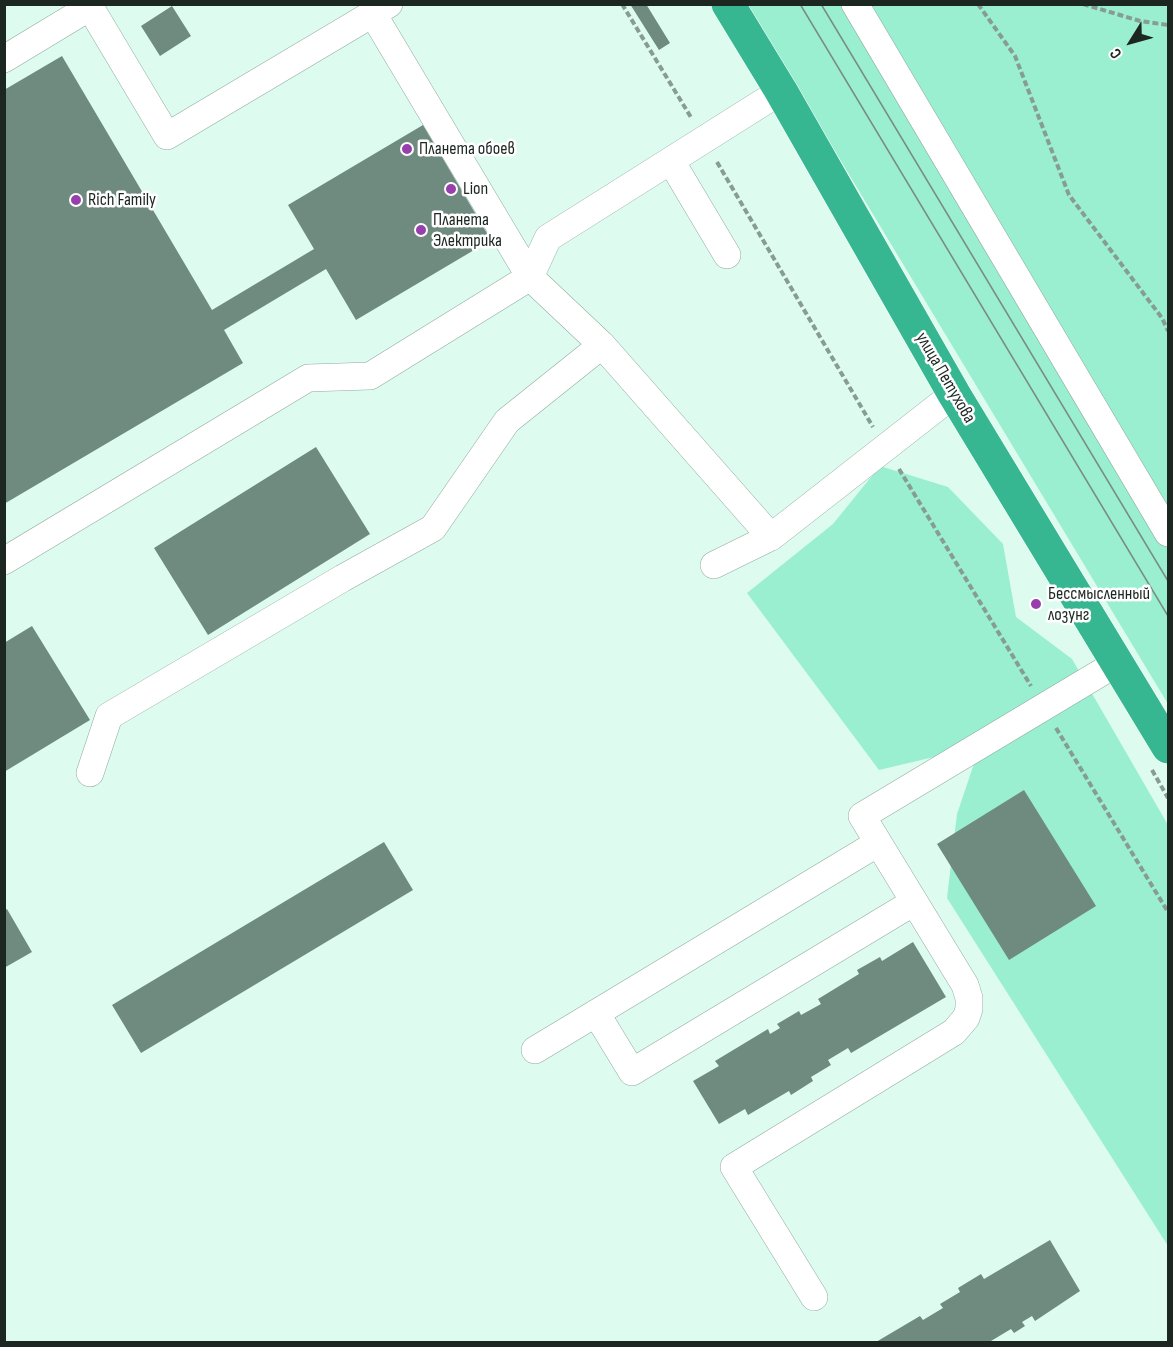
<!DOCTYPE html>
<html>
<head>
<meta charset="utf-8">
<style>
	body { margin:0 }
	#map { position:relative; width:1173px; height:1347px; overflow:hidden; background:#defbef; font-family:"Sofia Sans Condensed",sans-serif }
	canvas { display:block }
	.frame { position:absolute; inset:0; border:6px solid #1c2722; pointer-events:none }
	.north { position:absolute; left:1101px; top:12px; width:60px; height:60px; -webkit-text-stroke:4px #fff; paint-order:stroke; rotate:233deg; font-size:16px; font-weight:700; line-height:24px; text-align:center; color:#1c2722 }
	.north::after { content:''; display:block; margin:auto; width:21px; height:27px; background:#1c2722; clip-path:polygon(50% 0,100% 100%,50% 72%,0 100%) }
</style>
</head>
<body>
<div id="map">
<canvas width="1173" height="1347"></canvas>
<div class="frame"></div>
<div class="north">С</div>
</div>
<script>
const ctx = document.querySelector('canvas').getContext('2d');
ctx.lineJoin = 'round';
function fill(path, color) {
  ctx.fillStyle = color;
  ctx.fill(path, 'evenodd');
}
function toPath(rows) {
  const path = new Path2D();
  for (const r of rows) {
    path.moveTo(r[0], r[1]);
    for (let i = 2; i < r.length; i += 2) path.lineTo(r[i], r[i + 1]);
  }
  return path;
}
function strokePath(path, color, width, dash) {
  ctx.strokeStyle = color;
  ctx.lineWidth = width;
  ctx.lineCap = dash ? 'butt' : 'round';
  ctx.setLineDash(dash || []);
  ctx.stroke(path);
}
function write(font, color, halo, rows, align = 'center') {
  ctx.font = font + ' "Sofia Sans Condensed",sans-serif';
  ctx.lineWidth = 5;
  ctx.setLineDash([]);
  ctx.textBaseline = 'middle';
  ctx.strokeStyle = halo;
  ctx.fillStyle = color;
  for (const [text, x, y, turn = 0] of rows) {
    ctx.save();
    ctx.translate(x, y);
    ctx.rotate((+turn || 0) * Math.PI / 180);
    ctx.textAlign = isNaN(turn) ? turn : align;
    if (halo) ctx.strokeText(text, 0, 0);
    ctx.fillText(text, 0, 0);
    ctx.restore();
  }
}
const green = toPath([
	[747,5,1168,5,1168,704],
	[880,466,948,487,1003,544,1016,617,1072,659,1168,825,1168,1246,947,898,957,814,980,746,879,770,747,593,833,524]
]);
const building = toPath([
	[630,4,646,4,670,43,659,50],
	[172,6,191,36,160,56,141,26],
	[62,56,212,310,314,249,288,205,423,125,491,240,356,320,326,269,224,330,243,363,4,504,4,90],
	[316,447,370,534,208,635,154,548],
	[32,626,90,720,4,772,4,643],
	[1024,790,1096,906,1009,960,937,844],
	[384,842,413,890,141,1053,112,1005],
	[7,909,32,952,4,968,4,911],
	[913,942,946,997,851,1053,848,1048,828,1060,831,1065,811,1077,813,1081,791,1095,789,1091,748,1115,745,1109,719,1124,693,1081,719,1066,715,1061,768,1029,770,1034,780,1028,777,1024,799,1011,801,1015,821,1004,818,999,859,974,857,970,880,957,882,961],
	[1050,1240,1080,1291,1035,1321,1032,1316,1022,1322,1025,1326,1014,1333,1011,1329,991,1341,992,1342,876,1342,920,1316,923,1320,943,1308,940,1304,960,1292,958,1288,981,1274,984,1279]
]);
const path = toPath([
	[622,4,692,119],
	[978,4,1015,56,1069,195,1162,318,1168,331],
	[1083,4,1140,21,1168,25],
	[717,162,873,427],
	[899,469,1031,686],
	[1056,728,1168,912],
	[1152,770,1168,798]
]);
const minor = toPath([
	[855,4,1168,533],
	[4,59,90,7,167,136,389,4],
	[671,161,727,255],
	[771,537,602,345,530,277,548,238,781,91],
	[4,561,308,378,370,376,530,277,373,14],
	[714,565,771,537,954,394],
	[90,773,109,716,343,578,433,528,507,421,602,345],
	[596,1013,632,1072,914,902],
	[535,1050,878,843],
	[814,1297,734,1167,954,1032,966,1018,969,1009,969,998,965,985,862,816,1117,663]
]);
const highway = toPath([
	[728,4,781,91,954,394,1168,747]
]);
const tram = toPath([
	[800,4,1168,616],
	[821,4,1168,581]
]);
const markers = [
	[407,149,6,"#9740ad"],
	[451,189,6,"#9740ad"],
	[76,200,6,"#9740ad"],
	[421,230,6,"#9740ad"],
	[1036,604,6,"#9740ad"]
];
const poiNames = [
	["Планета обоев",419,149],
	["Lion",463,189],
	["Rich Family",88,200],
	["Планета",433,220],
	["Электрика",433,241],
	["Бессмысленный",1048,594],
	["лозунг",1048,615]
];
const streetNames = [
	["улица Петухова",945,378,60]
];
fill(green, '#99efd0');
fill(building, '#6f8a7f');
strokePath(minor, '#90aba0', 28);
strokePath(highway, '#fff', 34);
strokePath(path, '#879c93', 4, [6, 3]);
strokePath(minor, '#fff', 27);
strokePath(highway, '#36b791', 33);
strokePath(tram, '#7a8d85', 1.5);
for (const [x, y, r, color] of markers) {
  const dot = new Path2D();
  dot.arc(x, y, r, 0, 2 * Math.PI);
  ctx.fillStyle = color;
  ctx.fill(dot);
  strokePath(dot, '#fff', 2);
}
write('18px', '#1c2722', '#fff', poiNames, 'left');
write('18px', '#1c2722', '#fff', streetNames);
</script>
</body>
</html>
